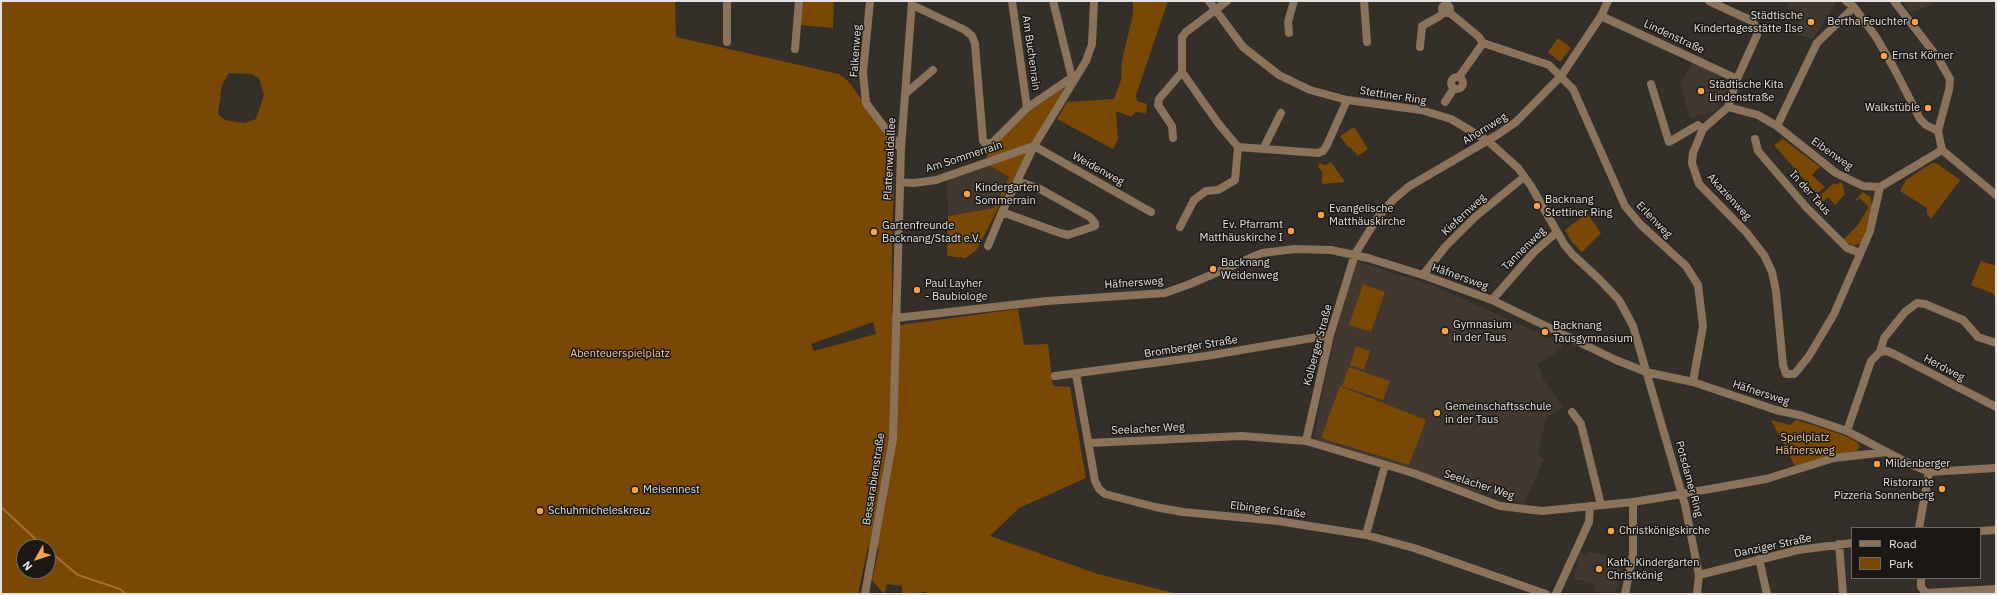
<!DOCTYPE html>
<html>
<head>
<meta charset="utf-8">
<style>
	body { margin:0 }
	#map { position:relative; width:1997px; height:595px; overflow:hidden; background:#342f29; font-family:"IBM Plex Sans",sans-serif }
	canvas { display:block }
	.frame { position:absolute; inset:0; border:2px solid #e6e2df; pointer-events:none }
	.legend { position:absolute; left:1851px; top:527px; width:130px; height:52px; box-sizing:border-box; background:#1a1715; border:1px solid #6c6866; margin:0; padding:5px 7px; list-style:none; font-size:12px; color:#e6e2df }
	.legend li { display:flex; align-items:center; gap:8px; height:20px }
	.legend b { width:20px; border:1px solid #6c6866 }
	.north { position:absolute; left:16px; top:539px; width:40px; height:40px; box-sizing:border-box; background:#1a1715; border:1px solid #6c6866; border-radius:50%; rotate:231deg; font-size:11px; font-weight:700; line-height:16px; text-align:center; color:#e6e2df }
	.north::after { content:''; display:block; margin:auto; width:14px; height:18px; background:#f6a247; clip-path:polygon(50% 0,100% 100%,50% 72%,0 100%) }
</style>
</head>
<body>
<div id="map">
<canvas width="1997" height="595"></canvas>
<div class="frame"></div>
<ul class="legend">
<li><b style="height:5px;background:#8a725b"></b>Road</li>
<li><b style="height:11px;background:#7a4805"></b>Park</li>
</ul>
<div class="north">N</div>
</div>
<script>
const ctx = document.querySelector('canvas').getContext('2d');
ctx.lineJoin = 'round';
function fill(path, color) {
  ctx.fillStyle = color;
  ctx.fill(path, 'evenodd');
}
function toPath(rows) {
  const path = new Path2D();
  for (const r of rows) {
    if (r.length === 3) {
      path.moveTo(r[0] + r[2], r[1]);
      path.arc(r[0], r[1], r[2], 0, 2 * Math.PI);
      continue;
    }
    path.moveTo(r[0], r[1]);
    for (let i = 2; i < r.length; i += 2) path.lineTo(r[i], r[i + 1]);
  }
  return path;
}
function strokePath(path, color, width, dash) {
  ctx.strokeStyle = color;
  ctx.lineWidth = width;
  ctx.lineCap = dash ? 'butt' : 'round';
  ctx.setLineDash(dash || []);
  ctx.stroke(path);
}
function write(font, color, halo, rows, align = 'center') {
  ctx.font = font + ' "IBM Plex Sans",sans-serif';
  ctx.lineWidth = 3;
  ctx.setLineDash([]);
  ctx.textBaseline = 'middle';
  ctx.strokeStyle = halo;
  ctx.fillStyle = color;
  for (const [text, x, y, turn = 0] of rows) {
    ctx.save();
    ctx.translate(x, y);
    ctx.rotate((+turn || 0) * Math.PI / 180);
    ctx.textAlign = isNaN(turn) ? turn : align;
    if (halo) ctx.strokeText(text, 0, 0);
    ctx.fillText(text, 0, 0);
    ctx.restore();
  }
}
const built = toPath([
	[1785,1,1837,1,1813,39,1795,34,1800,19,1789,12,1788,2],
	[1902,1,1940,1,1911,13],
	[1693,62,1727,80,1729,85,1728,92,1720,106,1713,112,1690,118,1680,84],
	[987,164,1009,177,994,208,948,216,947,179],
	[1356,261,1437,287,1561,343,1562,348,1538,364,1543,379,1563,407,1546,418,1538,455,1544,459,1524,504,1484,492,1476,494,1315,440,1314,436,1325,380,1338,324],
	[1587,551,1623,559,1615,594,1604,594,1594,590,1595,584,1574,579,1580,553,1586,554]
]);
const green = toPath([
	[1,1,675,1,676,37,839,74,848,81,895,143,892,241,892,326,1018,309,1024,345,1048,344,1053,386,1070,387,1086,478,1019,508,990,536,1098,574,1178,594,927,594,926,592,902,594,902,586,887,584,884,594,872,580,879,549,868,547,858,594,1,594],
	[229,73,251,74,259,78,264,95,256,119,245,123,235,122,225,120,218,114,222,85],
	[873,322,876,334,814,351,811,344],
	[24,547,48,547,48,571,24,571],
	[802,1,834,1,833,28,800,25],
	[1133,1,1168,1,1136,95,1137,101,1147,104,1146,113,1136,112,1131,117,1116,111,1118,139,1113,149,1057,119,1067,102,1114,99,1121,80,1122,61,1133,14],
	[1558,38,1571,48,1560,62,1548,52],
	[1066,86,1034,139,977,249,966,258,947,256,948,216,994,208,1009,177,987,164,986,150,1030,111],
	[1354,127,1368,149,1358,156,1350,147,1348,147,1340,136],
	[1783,139,1820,167,1812,175,1825,187,1817,194,1774,145],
	[1331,162,1345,182,1322,184,1322,172,1318,167,1319,163,1326,165],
	[1932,163,1936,163,1960,180,1931,219,1927,214,1927,208,1900,191,1906,180],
	[1840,182,1842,183,1845,194,1835,205,1828,197,1817,207,1813,202,1834,183,1836,185],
	[1863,192,1870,197,1872,205,1867,227,1861,243,1853,246,1843,240,1857,226,1869,207,1860,198,1854,202],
	[1587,213,1601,233,1582,252,1572,242,1565,230],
	[1981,261,1996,266,1996,298,1992,293,1971,285],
	[1363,284,1385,292,1371,332,1349,325],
	[1356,346,1370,351,1364,370,1350,365],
	[1349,367,1390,381,1383,400,1342,386],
	[1340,386,1426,420,1409,465,1321,438],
	[1771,420,1790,425,1796,420,1816,426,1843,435,1857,442,1860,447,1856,452,1795,466]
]);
const stream = toPath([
	[1,507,44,547],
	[48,550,78,575,120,589,126,594]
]);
const minor = toPath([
	[727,1,727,42],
	[870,1,863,73,866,103,901,149],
	[1012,1,1027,108],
	[1053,1,1073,82],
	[1209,1,1243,47,1279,75,1310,90,1347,100,1421,110,1451,119,1488,141,1518,168,1531,186,1564,244,1572,254,1599,279,1619,300,1633,326,1685,505,1699,575,1697,594],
	[1364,1,1367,42],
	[1709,1,1752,21,1757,28,1757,35,1737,79,1728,107],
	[1846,1,1854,7,1876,37,1895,70,1920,119,1926,125,1938,131],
	[1894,1,1938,58,1950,79,1949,90,1938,131,1942,150,1996,195],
	[1446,9,4],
	[912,5,965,30,972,36,975,44,983,141,985,143,992,143,1027,108,1068,80,1073,82],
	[1854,7,1817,43,1777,126,1758,115,1728,107,1703,129,1693,153,1692,163,1699,184,1746,232,1764,255,1772,272,1776,291,1783,365,1786,374,1794,374,1797,371,1809,356,1834,314,1870,231,1880,187,1942,150],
	[1449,12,1479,37,1483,43,1549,65,1573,89,1625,206,1641,225,1686,266,1698,285,1703,326,1693,382],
	[1601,16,1737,79],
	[1289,33,1288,22,1294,1],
	[1420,47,1422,26,1440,16,1443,13],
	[795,49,799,1],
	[1182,72,1218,123,1238,147],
	[1459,77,1483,43],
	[1457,83,6],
	[1651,84,1669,142,1698,125,1703,129],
	[905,94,933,70],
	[1445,102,1454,88],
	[1777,126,1836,173,1863,186,1880,187],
	[1173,138,1172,126,1158,105,1159,99,1182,72,1182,37,1186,32,1227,1],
	[1755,139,1758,151,1806,207,1847,248,1860,253],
	[1034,146,1151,212],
	[1263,149,1281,113],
	[900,182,914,183,936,180,1034,146],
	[1002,212,1060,233,1068,235,1095,226,1095,223,1090,217,1040,189,1017,181],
	[1180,227,1194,200,1206,191,1218,190,1235,180,1238,147,1318,153,1323,151,1327,145,1347,100],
	[988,246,1002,212,1034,146,1086,61,1092,44,1094,1],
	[1423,275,1445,247,1475,217,1524,177],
	[1492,300,1534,252,1557,232],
	[896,318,1047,301,1165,293,1190,284,1262,253,1295,249,1331,250,1368,258,1423,275,1492,300,1616,360,1646,372,1693,382,1776,410,1803,416,1847,431,1906,462,1929,472,1996,468],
	[1880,352,1887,351,1896,355,1996,407],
	[1076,374,1095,481,1099,489,1105,494,1155,507,1183,512,1278,521,1366,535,1414,548,1546,594],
	[1055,376,1206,356,1330,335],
	[1572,412,1581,424,1601,505],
	[1847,431,1871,361,1880,352,1884,338,1905,312,1917,303,1925,304,1963,320,1978,337,1996,343],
	[1306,441,1330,335,1355,254,1378,217,1393,200,1408,187,1497,135,1516,122,1561,76,1601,16,1608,1],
	[1089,443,1242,436,1306,441,1413,473,1500,506,1542,511,1633,502,1670,496,1766,479,1834,458,1887,452],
	[1919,528,1929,472],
	[1980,531,1996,530],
	[1366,535,1385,465],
	[1839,544,1843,594],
	[1759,559,1767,594],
	[1699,575,1798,550,1852,543],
	[1921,578,1921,587,1926,593,1996,589],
	[865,594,893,439,901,149,912,1],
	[1556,594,1589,522,1590,506],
	[1625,594,1633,554,1633,502]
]);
const markers = [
	[1811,22,4,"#f6a247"],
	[1915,22,4,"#f6a247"],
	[1884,56,4,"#f6a247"],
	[1701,91,4,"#f6a247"],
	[1928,108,4,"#f6a247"],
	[967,194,4,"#f6a247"],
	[1537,206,4,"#f6a247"],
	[1321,215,4,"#f6a247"],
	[1291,231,4,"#f6a247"],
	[874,232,4,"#f6a247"],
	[1213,269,4,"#f6a247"],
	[917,290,4,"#f6a247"],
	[1445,331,4,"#f6a247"],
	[1545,332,4,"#f6a247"],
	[1437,413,4,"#f6a247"],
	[1877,464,4,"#f6a247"],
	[1942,489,4,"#f6a247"],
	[635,490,4,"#f6a247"],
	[540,511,4,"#f6a247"],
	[1611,531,4,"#f6a247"],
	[1599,569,4,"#f6a247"]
];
const poiNames = [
	["Städtische",1803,16,"right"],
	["Kindertagesstätte Ilse",1803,29,"right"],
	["Bertha Feuchter",1907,22,"right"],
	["Ernst Körner",1892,56],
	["Städtische Kita",1709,85],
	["Lindenstraße",1709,98],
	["Walkstüble",1920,108,"right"],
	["Kindergarten",975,188],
	["Sommerrain",975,201],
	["Backnang",1545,200],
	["Stettiner Ring",1545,213],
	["Evangelische",1329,209],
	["Matthäuskirche",1329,222],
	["Ev. Pfarramt",1283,225,"right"],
	["Matthäuskirche I",1283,238,"right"],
	["Gartenfreunde",882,226],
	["Backnang/Stadt e.V.",882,239],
	["Backnang",1221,263],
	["Weidenweg",1221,276],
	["Paul Layher",925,284],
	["- Baubiologe",925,297],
	["Gymnasium",1453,325],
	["in der Taus",1453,338],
	["Backnang",1553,326],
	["Tausgymnasium",1553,339],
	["Gemeinschaftsschule",1445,407],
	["in der Taus",1445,420],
	["Mildenberger",1885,464],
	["Ristorante",1934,483,"right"],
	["Pizzeria Sonnenberg",1934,496,"right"],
	["Meisennest",643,490],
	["Schuhmicheleskreuz",548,511],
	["Christkönigskirche",1619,531],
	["Kath. Kindergarten",1607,563],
	["Christkönig",1607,576]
];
const streetNames = [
	["Lindenstraße",1674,37,25],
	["Falkenweg",856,51,-86],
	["Am Buchenrain",1031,53,82],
	["Stettiner Ring",1393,96,9],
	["Ahornweg",1485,129,-32],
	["Eibenweg",1832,154,35],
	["Am Sommerrain",964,157,-18],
	["Plattenwaldallee",890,159,-87],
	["Weidenweg",1098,169,29],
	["In der Taus",1810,193,48],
	["Akazienweg",1729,197,47],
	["Kiefernweg",1464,215,-43],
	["Erlenweg",1654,220,46],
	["Tannenweg",1524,249,-45],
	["Häfnersweg",1460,277,20],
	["Häfnersweg",1134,283,-4],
	["Kolberger Straße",1318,345,-75],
	["Bromberger Straße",1191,347,-9],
	["Herdweg",1944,368,28],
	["Häfnersweg",1761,393,18],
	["Seelacher Weg",1148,429,-3],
	["Bessarabienstraße",874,479,-81],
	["Potsdamer Ring",1689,479,75],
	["Seelacher Weg",1479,485,18],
	["Elbinger Straße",1268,510,7],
	["Danziger Straße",1773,546,-12]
];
const parkNames = [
	["Abenteuerspielplatz",620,354],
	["Spielplatz",1805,438],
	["Häfnersweg",1805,451]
];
fill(built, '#42382f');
fill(green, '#7a4805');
strokePath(stream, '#a56f37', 2);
strokePath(minor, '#8a725b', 8);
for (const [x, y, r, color] of markers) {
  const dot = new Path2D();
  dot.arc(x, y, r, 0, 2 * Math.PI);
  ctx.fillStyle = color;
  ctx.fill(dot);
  strokePath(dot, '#1a1715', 1.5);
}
write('11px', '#e6e2df', '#1a1715', poiNames, 'left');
write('11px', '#e6e2df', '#1a1715', streetNames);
write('11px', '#f7c99d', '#1a1715', parkNames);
</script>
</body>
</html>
